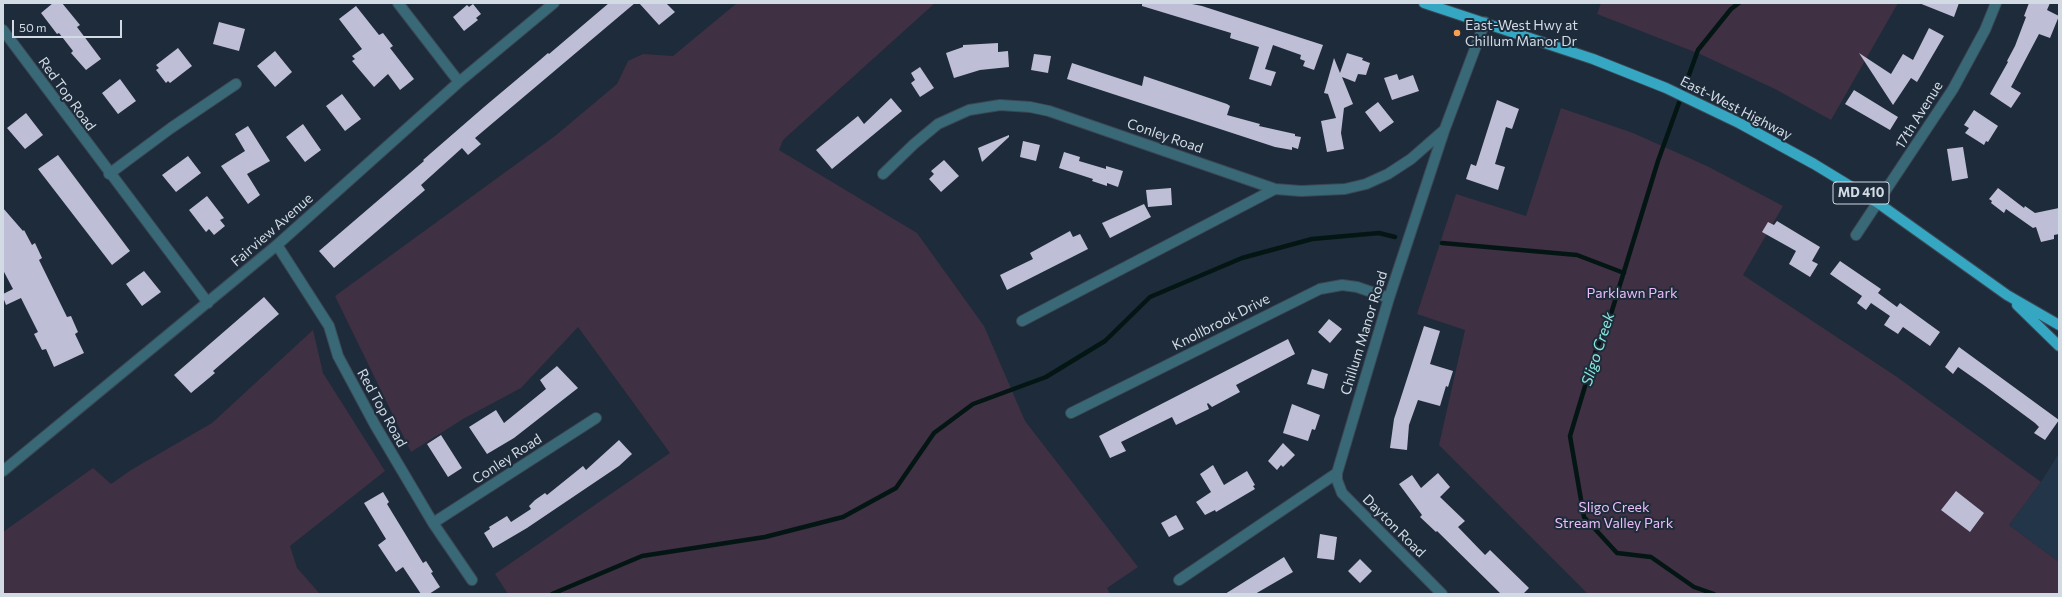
<!DOCTYPE html>
<html>
<head>
<meta charset="utf-8">
<style>
	body { margin:0 }
	#map { position:relative; width:2062px; height:597px; overflow:hidden; background:#1e2b3a; font-family:Commissioner,sans-serif }
	canvas { display:block }
	.frame { position:absolute; inset:0; border:4px solid #d2dbe4; pointer-events:none }
	.scale { position:absolute; left:12px; top:20px; width:110px; height:18px; box-sizing:border-box; border:2px solid #d2dbe4; border-top:0; padding-left:5px; font-size:12px; line-height:14px; white-space:nowrap; color:#d2dbe4; -webkit-text-stroke:3px #1e2b3a; paint-order:stroke }
</style>
</head>
<body>
<div id="map">
<canvas width="2062" height="597"></canvas>
<div class="frame"></div>
<div class="scale">50 m</div>
</div>
<script>
const ctx = document.querySelector('canvas').getContext('2d');
ctx.lineJoin = 'round';
function fill(path, color) {
  ctx.fillStyle = color;
  ctx.fill(path, 'evenodd');
}
function toPath(rows) {
  const path = new Path2D();
  for (const r of rows) {
    path.moveTo(r[0], r[1]);
    for (let i = 2; i < r.length; i += 2) path.lineTo(r[i], r[i + 1]);
  }
  return path;
}
function strokePath(path, color, width, dash) {
  ctx.strokeStyle = color;
  ctx.lineWidth = width;
  ctx.lineCap = dash ? 'butt' : 'round';
  ctx.setLineDash(dash || []);
  ctx.stroke(path);
}
function write(font, color, halo, rows, align = 'center') {
  ctx.font = font + ' Commissioner,sans-serif';
  ctx.lineWidth = 4;
  ctx.setLineDash([]);
  ctx.textBaseline = 'middle';
  ctx.strokeStyle = halo;
  ctx.fillStyle = color;
  for (const [text, x, y, turn = 0] of rows) {
    ctx.save();
    ctx.translate(x, y);
    ctx.rotate((+turn || 0) * Math.PI / 180);
    ctx.textAlign = isNaN(turn) ? turn : align;
    if (halo) ctx.strokeText(text, 0, 0);
    ctx.fillText(text, 0, 0);
    ctx.restore();
  }
}
const built = toPath([
	[2059,453,2059,562,2009,525,2041,482]
]);
const green = toPath([
	[737,3,935,3,783,140,779,150,917,233,984,326,1025,421,1138,567,1107,588,1110,594,724,594,719,593,717,594,508,594,495,574,670,453,578,327,521,388,463,419,411,452,335,296,555,136,617,84,628,61,643,54,673,56],
	[1601,3,1898,3,1831,120,1775,89,1700,54,1597,14],
	[1561,108,1633,133,1707,166,1783,206,1743,275,1897,377,2041,482,2009,525,2059,562,2059,594,1588,594,1439,445,1465,330,1417,314,1456,194,1526,216],
	[313,330,323,373,385,471,290,546,297,568,320,594,3,594,3,532,93,468,111,484,131,470,212,423]
]);
const stream = toPath([
	[1442,243,1577,255,1624,273],
	[552,594,642,556,765,537,843,517,896,488,934,433,973,404,1046,377,1105,341,1150,297,1242,258,1312,239,1379,233,1395,237],
	[1714,594,1694,587,1651,557,1617,553,1584,517,1570,436,1596,350,1610,317,1658,161,1698,50,1731,9,1739,3]
]);
const building = toPath([
	[53,3,62,3,80,25,77,27,101,59,86,70,71,53,73,51,59,33,57,34,41,13],
	[609,3,635,3,475,138,481,144,468,155,462,148,421,185,425,190,334,268,319,251,424,161,423,160,484,107,540,60,548,53,549,54],
	[639,3,666,3,675,12,659,25],
	[1142,3,1187,3,1202,6,1323,45,1314,70,1303,66,1305,61,1300,59,1301,55,1273,45,1265,69,1276,72,1271,86,1249,79,1259,47,1230,38,1231,33,1142,6],
	[1919,3,1959,3,1954,17],
	[2029,3,2050,3,2047,10,2059,16,2050,38,2039,34,2011,87,2021,93,2011,108,1990,94,2008,62,2007,61,2015,46,2026,17,2024,16],
	[473,4,481,14,476,18,478,20,464,31,453,17,467,5,469,7],
	[356,6,379,35,383,33,393,46,390,48,414,79,400,90,388,74,374,87,352,61,355,59,352,56,362,49,339,19],
	[219,22,245,29,239,51,213,44],
	[1929,28,1944,36,1917,82,1911,78,1893,105,1859,53,1891,74,1903,54,1913,60],
	[998,43,998,52,1008,51,1009,67,980,70,954,78,946,53,963,47,963,45],
	[178,48,192,66,170,83,168,81,166,83,156,70,159,68,156,65],
	[275,51,292,72,275,87,257,66],
	[1347,53,1363,58,1362,60,1370,63,1366,75,1358,74,1355,82,1342,77,1353,104,1344,108,1341,133,1344,149,1327,152,1321,121,1336,118,1328,94,1324,93,1334,58,1340,73],
	[1034,54,1051,56,1048,73,1031,70],
	[1072,63,1142,86,1144,76,1227,104,1230,106,1227,115,1260,124,1259,126,1295,134,1295,136,1301,137,1298,149,1292,147,1292,150,1275,147,1067,79],
	[920,67,934,88,920,97,911,83,915,80,911,73],
	[1397,74,1399,80,1413,75,1419,91,1392,100,1384,78],
	[120,79,136,101,118,114,102,93],
	[1854,90,1898,117,1890,130,1845,104],
	[342,94,361,119,345,131,326,106],
	[891,98,902,111,832,169,816,150,858,116,864,124],
	[1497,100,1519,109,1512,129,1506,127,1495,164,1505,167,1498,190,1466,179,1471,164,1476,166],
	[1378,102,1394,122,1380,132,1365,112],
	[1974,110,1998,126,1988,142,1986,141,1984,145,1965,133,1969,128,1964,125],
	[26,113,43,135,25,149,7,128],
	[303,124,321,150,305,162,286,137],
	[248,126,270,161,247,174,260,195,248,204,221,166,245,151,235,134],
	[1009,135,1009,137,982,162,978,148],
	[1023,141,1040,145,1036,161,1020,157],
	[1963,147,1968,178,1952,181,1947,149],
	[1064,152,1080,157,1079,161,1106,169,1106,166,1123,171,1118,187,1107,183,1107,186,1092,181,1093,179,1059,168],
	[58,155,130,251,112,265,38,169],
	[188,156,201,173,176,192,162,175],
	[944,160,959,176,941,192,929,179,934,174,931,171],
	[1171,188,1172,205,1148,207,1146,190],
	[1998,188,2024,208,2025,206,2035,213,2059,208,2059,234,2054,235,2054,239,2041,242,2036,227,2033,228,2006,209,2004,213,1991,203,1992,201,1989,199],
	[207,196,224,218,220,220,225,226,214,235,209,229,206,232,189,210],
	[1144,204,1151,217,1110,238,1102,223],
	[3,208,23,231,24,230,32,245,35,243,42,258,39,260,67,317,71,316,78,332,75,334,84,353,54,367,46,349,42,350,34,334,38,332,21,298,6,305,3,297,3,294,13,289,3,270],
	[1777,221,1820,247,1812,261,1818,264,1810,277,1789,264,1796,251,1762,232,1768,222,1774,225],
	[1070,231,1073,237,1080,234,1088,249,1007,290,1000,275,1033,259,1030,253],
	[1840,261,1881,289,1878,293,1897,307,1900,303,1940,332,1930,346,1903,327,1898,334,1884,325,1890,316,1871,303,1866,310,1857,303,1862,296,1830,274],
	[144,271,161,292,142,306,126,284],
	[264,297,279,314,213,371,215,373,191,393,174,375],
	[1329,319,1342,329,1330,343,1318,332],
	[1424,326,1440,331,1430,364,1453,371,1448,387,1446,386,1440,406,1418,400,1409,425,1407,450,1390,448,1394,419],
	[1288,339,1295,354,1236,385,1240,392,1212,407,1208,403,1207,404,1209,409,1176,425,1172,417,1121,442,1126,451,1110,458,1099,436],
	[1959,347,2059,420,2045,440,2034,433,2039,427,2035,423,1985,386,1958,367,1953,374,1945,367],
	[557,366,578,388,514,438,487,454,469,427,496,410,504,423,546,389,540,380],
	[1312,369,1328,374,1324,389,1307,384],
	[1292,404,1320,415,1315,430,1312,429,1308,441,1283,433],
	[441,435,462,468,448,477,427,444],
	[619,440,632,454,619,466,527,528,493,548,484,533,490,529,489,527,507,516,511,522,531,509,529,506,535,500,545,493,547,495,583,466,586,470],
	[1283,443,1295,455,1283,467,1281,465,1277,470,1268,461],
	[1213,465,1224,485,1247,471,1255,485,1253,486,1255,489,1216,512,1215,510,1205,515,1196,502,1211,492,1200,474],
	[1438,473,1450,487,1440,497,1465,521,1458,527,1485,555,1490,550,1529,588,1523,594,1501,594,1437,531,1436,532,1420,517,1422,515,1399,484,1412,475,1421,488],
	[1956,491,1984,513,1970,532,1941,510],
	[383,492,389,502,387,504,423,563,426,561,433,572,431,573,440,587,429,594,421,594,403,567,396,572,378,545,386,539,364,503],
	[1176,515,1184,529,1169,537,1161,523],
	[1320,534,1337,537,1334,560,1317,558],
	[1284,557,1293,572,1255,594,1225,594],
	[1360,559,1372,571,1360,583,1348,571]
]);
const street = toPath([
	[398,3,459,82],
	[3,30,208,303],
	[109,174,171,128,236,84],
	[883,174,914,144,938,124,969,110,1000,105,1030,107,1049,111,1275,189,1301,191,1345,189,1366,184,1388,174,1411,159,1443,131],
	[1856,235,1953,89,1985,30,1996,3],
	[277,245,329,326,338,356,375,425,433,523,472,580],
	[1022,321,1275,189],
	[1071,413,1320,289,1342,285,1357,287,1389,298],
	[3,471,277,245,459,82,554,3],
	[1337,473,1337,480,1342,493,1442,594],
	[433,523,596,418],
	[1179,580,1337,473,1389,298,1444,131,1485,22]
]);
const primary = toPath([
	[1424,3,1593,59,1666,88,1739,123,1814,164,1878,203,2007,295,2059,325],
	[2017,305,2059,346]
]);
const markers = [
	[1457,33,4,"#fa9f4e"]
];
const shields = [
	[1861,193,56]
];
const shieldNames = [
	["MD 410",1861,193]
];
const poiNames = [
	["East-West Hwy at",1465,25],
	["Chillum Manor Dr",1465,41]
];
const streetNames = [
	["Red Top Road",67,94,54],
	["East-West Highway",1736,108,27],
	["17th Avenue",1919,115,-58],
	["Conley Road",1165,136,19],
	["Fairview Avenue",272,230,-41],
	["Knollbrook Drive",1221,322,-27],
	["Chillum Manor Road",1364,333,-73],
	["Red Top Road",382,408,61],
	["Conley Road",507,459,-33],
	["Dayton Road",1394,526,45]
];
const parkNames = [
	["Parklawn Park",1632,293],
	["Sligo Creek",1614,507],
	["Stream Valley Park",1614,523]
];
const waterNames = [
	["Sligo Creek",1598,349,-72]
];
fill(built, '#233548');
fill(green, '#3f3043');
strokePath(stream, '#041614', 4.5);
fill(building, '#bebed6');
strokePath(street, '#3b4755', 12);
strokePath(primary, '#3b4755', 12);
strokePath(street, '#396976', 10);
strokePath(primary, '#36a7c2', 10);
for (const [x, y, r, color] of markers) {
  const dot = new Path2D();
  dot.arc(x, y, r, 0, 2 * Math.PI);
  ctx.fillStyle = color;
  ctx.fill(dot);
  strokePath(dot, '#1e2b3a', 1.5);
}
for (const [x, y, w] of shields) {
  const box = new Path2D();
  box.roundRect(x - w / 2, y - 11, w, 22, 3);
  ctx.fillStyle = '#1e2b3a';
  ctx.fill(box);
  strokePath(box, '#d2dbe4', 1);
}
write('bold 13px', '#d2dbe4', null, shieldNames);
write('14px', '#d2dbe4', '#1e2b3a', poiNames, 'left');
write('14px', '#d2dbe4', '#1e2b3a', streetNames);
write('14px', '#ecbdf9', '#1e2b3a', parkNames);
write('italic 15px', '#88e9db', '#1e2b3a', waterNames);
</script>
</body>
</html>
